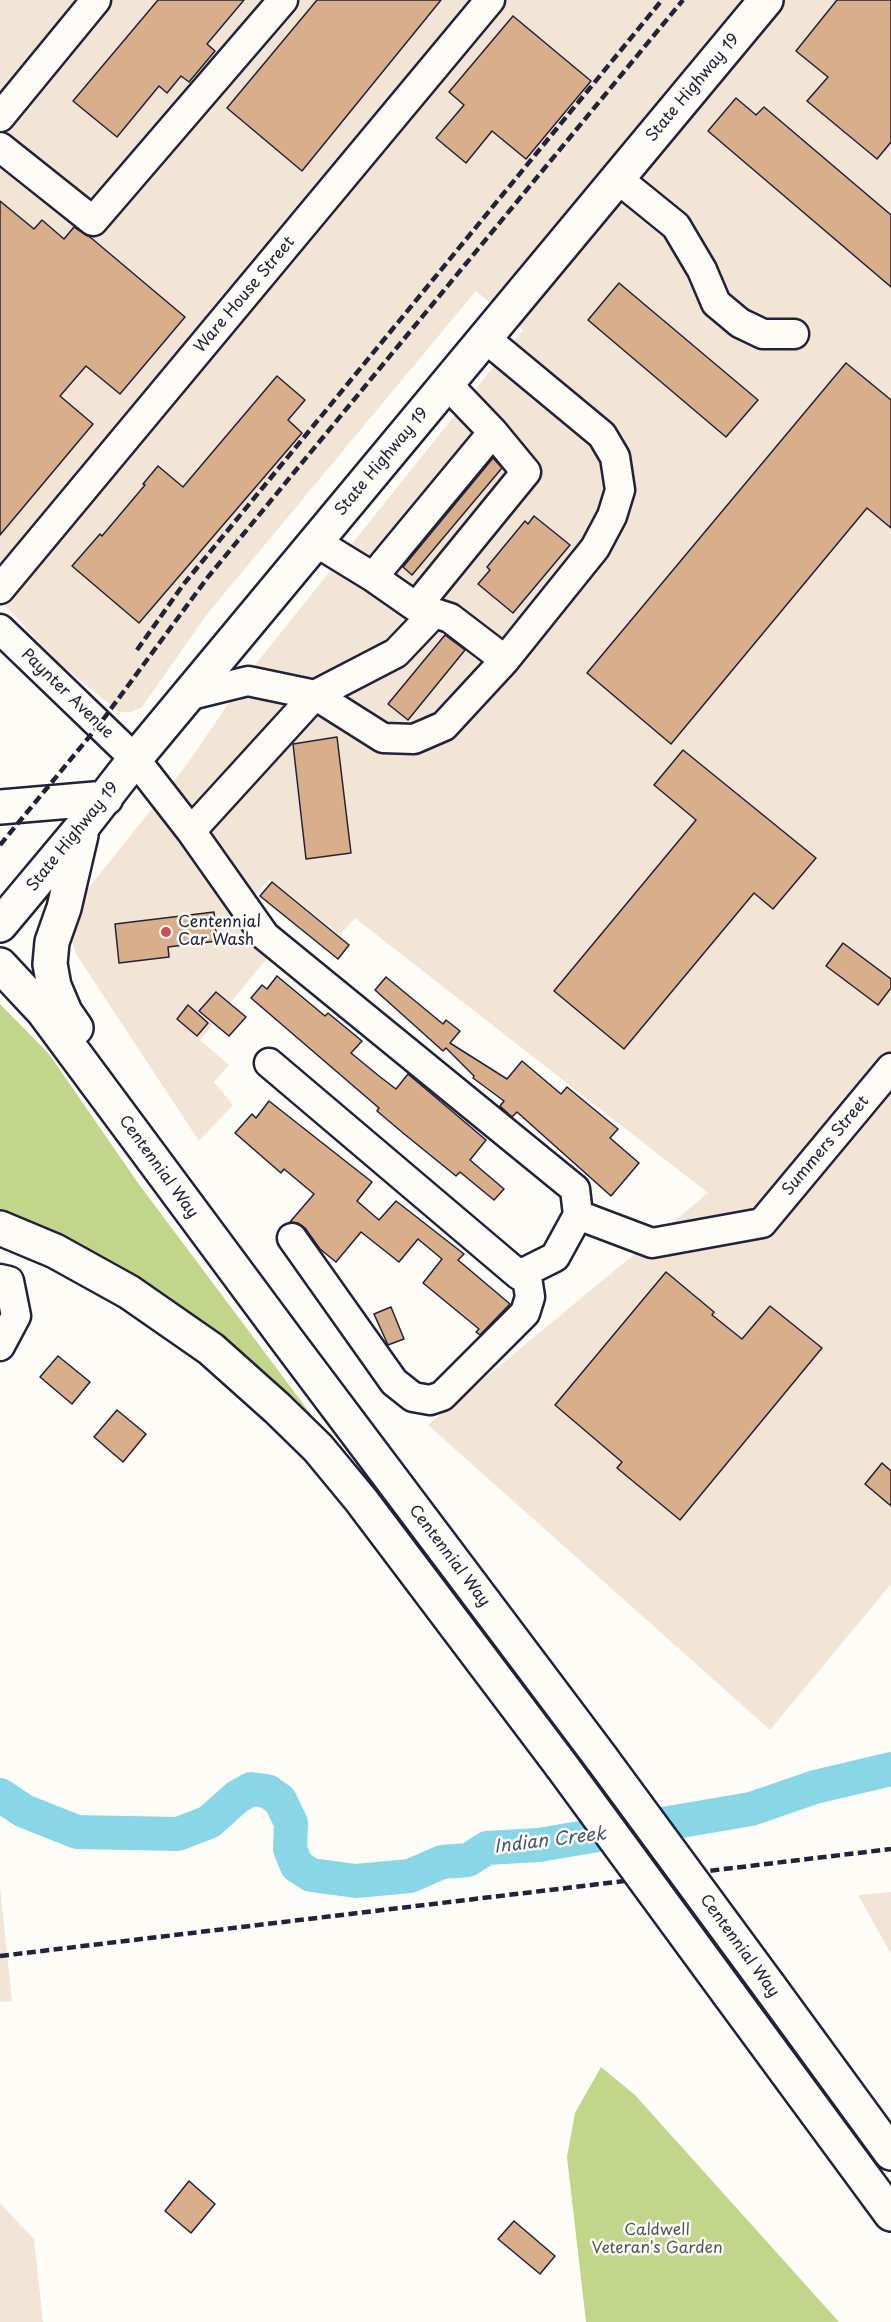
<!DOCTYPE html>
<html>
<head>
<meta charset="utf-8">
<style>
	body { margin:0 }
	canvas { display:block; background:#fdfcf7 }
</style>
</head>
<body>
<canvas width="891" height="2322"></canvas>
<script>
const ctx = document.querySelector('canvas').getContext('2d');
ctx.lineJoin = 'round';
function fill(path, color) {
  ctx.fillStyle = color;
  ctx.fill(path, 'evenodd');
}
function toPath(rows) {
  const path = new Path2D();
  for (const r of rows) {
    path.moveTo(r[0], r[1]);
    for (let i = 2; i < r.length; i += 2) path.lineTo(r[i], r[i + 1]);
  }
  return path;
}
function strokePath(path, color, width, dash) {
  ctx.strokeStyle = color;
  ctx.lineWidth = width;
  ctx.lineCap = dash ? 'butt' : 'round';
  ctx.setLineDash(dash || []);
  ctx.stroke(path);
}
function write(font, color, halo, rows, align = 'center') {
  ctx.font = font + ' "Playpen Sans",sans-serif';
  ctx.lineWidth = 5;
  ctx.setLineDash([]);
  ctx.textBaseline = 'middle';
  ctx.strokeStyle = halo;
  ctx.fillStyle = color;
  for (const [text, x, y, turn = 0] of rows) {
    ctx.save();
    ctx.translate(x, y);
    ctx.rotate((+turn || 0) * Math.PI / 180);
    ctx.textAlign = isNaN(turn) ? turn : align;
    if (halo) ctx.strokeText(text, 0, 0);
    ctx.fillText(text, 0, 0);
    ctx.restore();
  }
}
const built = toPath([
	[0,0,891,0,891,1584,770,1730,428,1425,708,1193,355,918,340,935,269,879,251,901,288,933,200,1040,229,1065,214,1082,233,1105,199,1141,76,954,67,924,91,885,185,767,255,665,523,330,476,291,208,613,142,707,131,712,119,712,58,662,0,600],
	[0,1887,12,2001,0,2002],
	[891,1892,891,1954,858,1895],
	[0,2203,34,2239,43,2322,0,2322]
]);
const green = toPath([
	[0,1004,49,1054,138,1183,322,1429,33,1224,0,1210],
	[601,2067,635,2095,839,2322,586,2322,567,2157,575,2113]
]);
const river = toPath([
	[0,1795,24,1811,77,1832,178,1834,209,1822,237,1797,251,1789,267,1791,280,1800,291,1823,290,1849,297,1866,311,1875,356,1881,410,1876,442,1862,468,1860,487,1848,539,1845,751,1809,815,1787,891,1769]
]);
const building = toPath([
	[158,0,244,0,207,44,215,51,189,82,181,76,167,93,159,86,117,137,73,101,158,0],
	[317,0,441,0,302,171,227,108,317,0],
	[837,0,891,0,891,142,877,159,807,101,828,77,796,51,837,0],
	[513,16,591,81,526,159,492,131,466,163,436,138,464,105,449,92,513,16],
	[736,98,756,115,764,107,891,215,891,287,708,131,736,98],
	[0,201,34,229,42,220,64,239,74,227,90,237,185,317,120,394,86,366,60,396,93,424,0,535,0,201],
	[619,283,758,400,726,437,588,320,619,283],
	[846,363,891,400,891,528,867,508,671,744,587,673,846,363],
	[277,376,305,400,288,420,302,433,139,623,72,566,100,534,102,536,145,485,143,484,158,466,183,487,277,376],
	[493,458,502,468,412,575,403,567,493,458],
	[534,516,570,545,513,613,478,584,490,570,487,567,525,521,528,524,534,516],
	[445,635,465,650,408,720,388,704,445,635],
	[337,737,351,853,306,859,293,744,337,737],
	[683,750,816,858,773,909,754,893,624,1049,554,991,696,820,654,785,683,750],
	[272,882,349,945,338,959,260,896,272,882],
	[214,912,217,941,168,947,169,957,119,963,115,924,214,912],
	[843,943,891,979,891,988,878,1005,826,966,843,943],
	[277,976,325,1016,328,1013,362,1041,351,1053,379,1076,396,1089,408,1074,486,1140,470,1160,504,1189,494,1200,460,1172,456,1176,403,1133,377,1111,379,1108,251,998,262,985,267,989,277,976],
	[386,977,443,1024,446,1020,460,1031,450,1043,507,1079,522,1061,561,1094,567,1087,618,1129,610,1138,639,1163,611,1196,517,1112,512,1117,500,1106,504,1101,473,1078,474,1076,446,1048,443,1051,375,990,386,977],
	[216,992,246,1017,229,1036,199,1011,216,992],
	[188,1005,208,1023,197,1036,177,1019,188,1005],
	[269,1101,372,1182,357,1201,379,1220,396,1201,464,1254,458,1260,510,1304,480,1335,476,1332,479,1329,423,1283,442,1259,418,1239,399,1262,361,1232,336,1262,320,1249,305,1228,298,1223,290,1222,314,1194,284,1169,281,1173,235,1133,252,1114,256,1118,269,1101],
	[666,1272,714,1312,712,1315,742,1339,770,1306,822,1348,680,1520,617,1468,622,1462,555,1405,666,1272],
	[391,1307,404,1339,388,1345,374,1314,391,1307],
	[58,1356,90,1382,72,1404,40,1377,58,1356],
	[117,1410,146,1434,123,1462,94,1437,117,1410],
	[882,1463,891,1471,891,1506,865,1484,882,1463],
	[189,2181,215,2204,191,2233,165,2211,189,2181],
	[514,2221,555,2256,540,2274,498,2239,514,2221]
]);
const minor = toPath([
	[0,117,96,0],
	[0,147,93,221,283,0],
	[618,179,676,226,702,270,716,303,740,323,763,334,794,334],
	[316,542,373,577,493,432,447,384],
	[373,577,416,607,526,472,493,432],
	[0,589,490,0],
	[416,607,450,618,505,660,595,548,612,516,620,490,615,457,602,435,485,338],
	[0,629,135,759,191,831,265,936,575,1189,578,1215,555,1257,519,1275,269,1063],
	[187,696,248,681,315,695,383,738,414,739,444,726,505,660],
	[191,831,315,695,396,653,434,613],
	[578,1215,652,1243,762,1223,891,1068],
	[292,1238,394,1382,413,1397,430,1400,442,1396,525,1313,530,1297,526,1271],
	[0,1279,9,1281,16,1316,0,1346]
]);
const major = toPath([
	[0,807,106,798],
	[0,925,82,827,135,759,766,0],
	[0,965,43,1011,287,1340,602,1759],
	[76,1028,65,1012,54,986,50,964,52,942,64,908,81,835],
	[0,1228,55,1251,129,1292,211,1349,277,1408,318,1448,361,1500,561,1765],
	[769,1986,891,2153],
	[729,1994,891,2214]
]);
const rail = toPath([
	[137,650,183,585,662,0],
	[0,845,99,725,208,577,683,0],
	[0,1956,891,1849]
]);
const majorBridge = toPath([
	[602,1759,769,1986],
	[561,1765,729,1994]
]);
const markers = [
	[166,932,6,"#d1495b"]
];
const streetNames = [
	["State Highway 19",693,88,-50],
	["Ware House Street",245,295,-50],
	["State Highway 19",382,462,-50],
	["Paynter Avenue",67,694,44],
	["State Highway 19",73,837,-51],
	["Summers Street",826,1146,-50],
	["Centennial Way",158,1167,54],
	["Centennial Way",449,1556,53],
	["Centennial Way",739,1946,54]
];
const poiNames = [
	["Centennial",178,923],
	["Car Wash",178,941]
];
const parkNames = [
	["Caldwell",657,2231],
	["Veteran's Garden",657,2249]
];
const waterNames = [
	["Indian Creek",550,1841,-7]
];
fill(built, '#f2e5d6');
fill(green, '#c1d58b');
strokePath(river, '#88d6e6', 34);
fill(building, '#d9ae8a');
strokePath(building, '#22223b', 1.5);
strokePath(minor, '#22223b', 33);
strokePath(major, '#22223b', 38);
strokePath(minor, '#fdfcf7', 28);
strokePath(major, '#fdfcf7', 33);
strokePath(rail, '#22223b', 4.5, [9, 4.5]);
strokePath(majorBridge, '#22223b', 38, []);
strokePath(majorBridge, '#fdfcf7', 33);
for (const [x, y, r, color] of markers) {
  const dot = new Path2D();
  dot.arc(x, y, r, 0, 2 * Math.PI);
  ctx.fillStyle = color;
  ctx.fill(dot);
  strokePath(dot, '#fdfcf7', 2);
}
write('16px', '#22223b', '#fdfcf7', streetNames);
write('16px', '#22223b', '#fdfcf7', poiNames, 'left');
write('16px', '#525853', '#fdfcf7', parkNames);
write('italic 18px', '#41586e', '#fdfcf7', waterNames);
</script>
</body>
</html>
